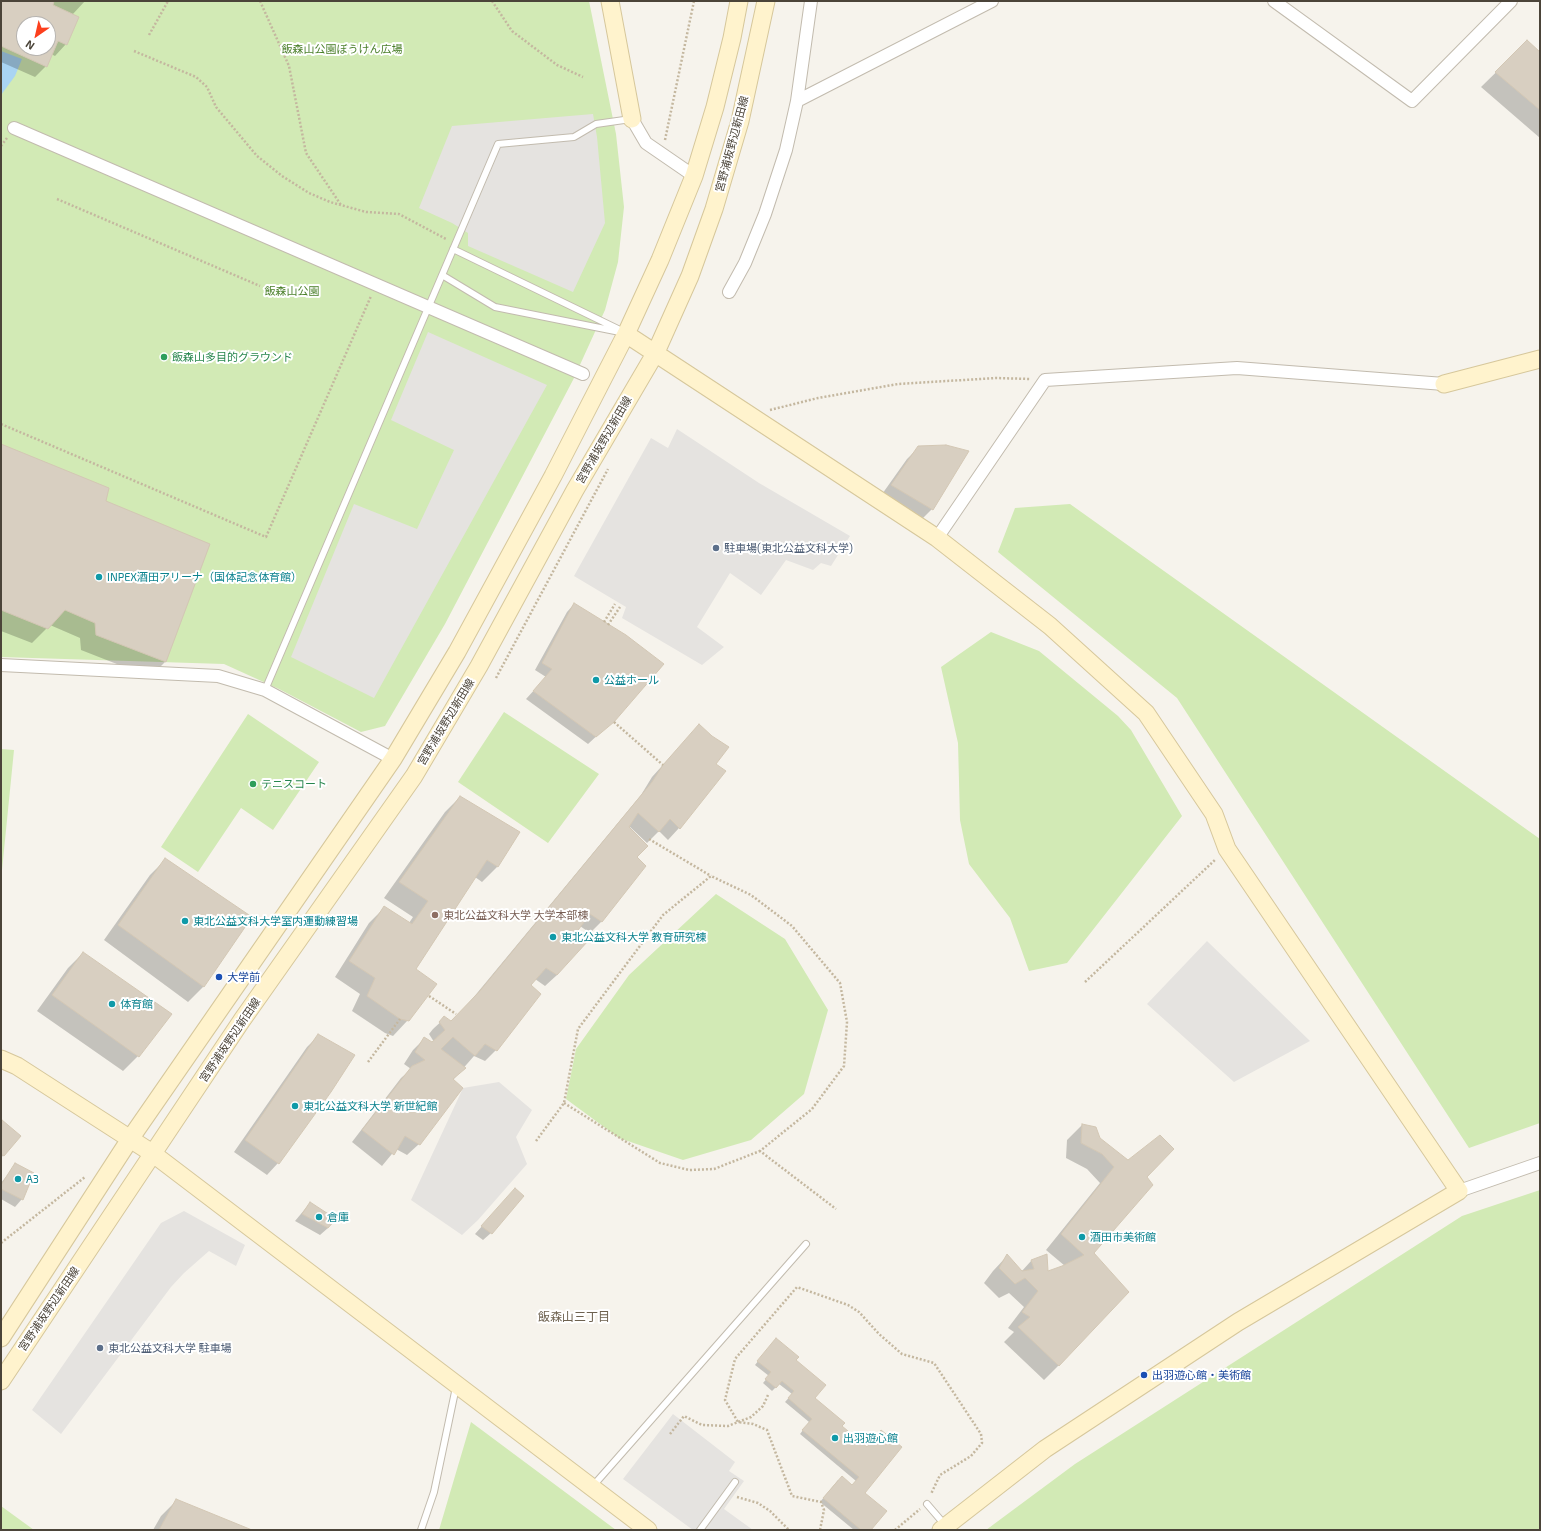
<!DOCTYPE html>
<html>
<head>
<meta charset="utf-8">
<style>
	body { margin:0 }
	#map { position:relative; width:1541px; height:1531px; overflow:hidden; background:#f6f3ec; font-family:"Exo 2",sans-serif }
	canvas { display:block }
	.frame { position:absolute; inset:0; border:2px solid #4b4439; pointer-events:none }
	.north { position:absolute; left:16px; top:16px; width:40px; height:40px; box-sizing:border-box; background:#fff; border:1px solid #b7b4b0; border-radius:50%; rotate:214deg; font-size:11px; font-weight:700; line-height:16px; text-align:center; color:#4b4439 }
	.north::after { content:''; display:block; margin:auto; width:14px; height:18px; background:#fc3f1d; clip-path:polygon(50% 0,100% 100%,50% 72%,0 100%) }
</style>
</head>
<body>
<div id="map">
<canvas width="1541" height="1531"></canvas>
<div class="frame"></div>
<div class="north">N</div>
</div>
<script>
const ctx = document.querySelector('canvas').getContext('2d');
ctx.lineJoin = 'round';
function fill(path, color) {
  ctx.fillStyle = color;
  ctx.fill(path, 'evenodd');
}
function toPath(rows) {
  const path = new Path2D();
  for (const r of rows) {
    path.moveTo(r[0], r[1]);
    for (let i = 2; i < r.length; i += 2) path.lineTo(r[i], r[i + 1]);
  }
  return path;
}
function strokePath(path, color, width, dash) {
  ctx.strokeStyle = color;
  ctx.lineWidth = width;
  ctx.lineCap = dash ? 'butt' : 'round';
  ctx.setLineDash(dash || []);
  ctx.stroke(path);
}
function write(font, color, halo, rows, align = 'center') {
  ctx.font = font + ' "Exo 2","Noto Sans JP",sans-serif';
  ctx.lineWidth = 4;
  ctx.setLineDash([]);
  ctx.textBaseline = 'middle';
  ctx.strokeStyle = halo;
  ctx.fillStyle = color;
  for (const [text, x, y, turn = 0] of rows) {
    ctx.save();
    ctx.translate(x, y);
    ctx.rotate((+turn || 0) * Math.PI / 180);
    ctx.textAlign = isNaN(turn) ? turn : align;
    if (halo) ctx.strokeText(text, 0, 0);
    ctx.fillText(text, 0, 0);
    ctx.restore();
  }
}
const green = toPath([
	[1,1,589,1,616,134,624,207,618,262,605,310,573,380,445,624,385,726,361,732,279,689,224,664,1,657],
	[24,24,48,24,48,48,24,48],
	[1070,504,1540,839,1540,1123,1469,1148,1177,698,998,552,1015,508],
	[991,632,1039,651,1118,716,1131,730,1182,816,1067,963,1029,971,1010,918,969,864,960,820,958,743,941,667],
	[504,712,599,774,548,843,458,782],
	[248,714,319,762,273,830,241,808,198,872,161,847],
	[1,749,14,750,1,880],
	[716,894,785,939,828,1010,804,1094,751,1140,683,1160,619,1138,566,1099,576,1049,629,975],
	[1540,1190,1540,1530,986,1530,1075,1464,1462,1216],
	[471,1422,616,1530,439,1530],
	[1,1506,34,1530,1,1530]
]);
const parking = toPath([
	[593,114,597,137,605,223,573,292,468,246,468,233,452,223,419,208,452,126],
	[428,332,547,385,374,698,291,657,354,504,417,529,454,450,391,420],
	[677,429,759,483,850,536,831,566,821,563,813,570,786,560,761,595,730,573,697,627,724,647,702,665,622,618,626,607,574,576,651,438,668,448],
	[1207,941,1310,1041,1234,1082,1147,1004],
	[499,1082,532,1110,516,1137,527,1164,478,1220,462,1235,411,1200,463,1088],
	[184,1211,245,1245,236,1266,209,1251,184,1273,171,1287,61,1434,32,1410,161,1223],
	[673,1414,735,1462,729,1471,744,1481,724,1509,753,1530,693,1530,623,1479]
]);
const water = toPath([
	[1,51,22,59,15,76,1,95]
]);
const shadow = toPath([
	[1,1,85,1,72,15,66,44,55,56,51,54,46,66,35,77,1,62],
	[24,24,48,24,48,48,24,48],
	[1527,42,1540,53,1540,138,1481,87],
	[1,445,105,502,209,545,165,662,150,677,81,650,80,638,50,625,32,643,1,631],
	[919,447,932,509,921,520,880,497,907,459],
	[574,604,613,721,588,744,526,699,546,677,535,670,567,612],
	[699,725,714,764,724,771,679,828,668,840,659,831,647,843,629,826,635,858,645,866,601,922,590,933,580,926,574,933,557,975,545,986,535,979,530,986,496,1050,485,1061,474,1056,453,1080,419,1144,407,1155,396,1149,382,1166,352,1142,401,1078,411,1069,404,1064,413,1050,424,1039,432,1043,434,1042,429,1034,433,1029,445,1018,451,1022,468,1004,641,795,652,777],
	[460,797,519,833,497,867,482,882,475,877,415,970,408,1020,393,1036,385,1033,352,1011,360,994,335,977,369,923,384,908,409,923,413,917,384,898,445,812],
	[165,860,251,917,203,987,188,1002,104,940,150,875],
	[83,953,171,1014,138,1056,123,1071,37,1011,68,968],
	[318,1036,330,1092,278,1163,267,1175,234,1152,307,1047],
	[2,1121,19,1136,1,1158,1,1122],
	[1082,1125,1095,1127,1099,1139,1146,1177,1093,1253,1059,1365,1044,1380,1004,1342,1014,1332,1008,1328,1024,1307,1009,1293,999,1298,984,1283,993,1271,1007,1256,1021,1272,1031,1261,1047,1272,1065,1266,1046,1250,1100,1183,1087,1169,1066,1158,1067,1140],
	[16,1164,22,1199,15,1207,1,1199,1,1183],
	[508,1197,491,1233,483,1240,475,1234],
	[310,1203,328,1228,320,1235,295,1221],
	[773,1342,795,1360,814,1398,841,1426,867,1448,863,1493,870,1530,854,1530,820,1502,838,1480,852,1486,856,1481,800,1434,809,1422,785,1402,792,1394,779,1384,772,1391,763,1383,769,1376,755,1365],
	[176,1501,250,1530,153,1530,161,1516]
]);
const building = toPath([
	[1,1,54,1,53,5,79,17,67,45,58,41,47,67,1,46,1,1],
	[24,24,48,24,48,48,24,48,24,24],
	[1527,40,1540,52,1540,110,1495,72,1527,40],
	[1,444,109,488,106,501,210,544,166,662,96,635,95,623,65,610,48,629,1,610,1,444],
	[946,445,969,451,933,510,891,485,918,446,946,445],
	[574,603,626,635,664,664,614,722,596,737,533,691,552,669,542,663,574,603],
	[699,724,712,736,729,747,716,764,726,771,680,829,670,819,659,832,638,813,629,827,648,846,637,857,646,866,602,922,590,914,576,933,588,941,557,975,546,968,531,985,541,994,497,1051,485,1044,475,1056,453,1037,441,1049,466,1068,453,1079,463,1088,420,1145,405,1136,394,1155,362,1130,412,1066,425,1060,415,1052,424,1037,432,1042,445,1030,439,1022,444,1016,451,1021,479,992,652,782,663,765,699,724],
	[460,796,520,832,498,867,487,860,416,969,437,984,409,1021,400,1019,367,996,375,978,349,961,384,906,412,924,428,901,399,882,460,796],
	[165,858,252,917,204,987,118,925,165,858],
	[83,952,172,1014,139,1057,52,995,83,952],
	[318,1034,355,1055,331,1092,279,1164,245,1140,318,1034],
	[2,1120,21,1136,4,1156,1,1154,2,1120],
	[1082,1124,1096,1127,1100,1138,1128,1160,1160,1135,1174,1149,1147,1177,1153,1185,1094,1253,1129,1292,1059,1366,1018,1327,1030,1317,1022,1312,1038,1291,1025,1278,1015,1284,999,1268,1007,1254,1022,1271,1034,1269,1031,1260,1047,1254,1048,1271,1062,1266,1084,1255,1061,1234,1114,1167,1102,1154,1081,1143,1082,1124],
	[15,1163,34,1173,23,1200,1,1189,1,1185,15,1163],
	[515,1188,524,1196,492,1234,481,1226,515,1188],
	[310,1202,336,1219,328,1228,302,1214,310,1202],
	[776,1338,799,1357,796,1360,826,1385,815,1398,845,1423,842,1426,867,1447,881,1430,902,1447,865,1493,887,1511,871,1530,861,1530,823,1498,842,1476,852,1485,859,1477,802,1430,812,1419,788,1398,794,1391,782,1381,776,1388,765,1379,771,1372,757,1361,776,1338],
	[176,1499,252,1530,159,1530,176,1499]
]);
const path = toPath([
	[260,1,289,66,306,153,341,205],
	[492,1,512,31,557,65,583,77],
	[149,35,168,1],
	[134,51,196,77,207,87,216,107,257,156,282,176,309,193,330,202,366,212,399,214,446,239],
	[665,140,694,1],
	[1,146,7,138],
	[57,199,260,286],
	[770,410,818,398,898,384,996,378,1030,379],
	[1,424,266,537,371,296],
	[604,622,615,604],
	[608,625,620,607],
	[496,678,608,469],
	[614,722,663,765],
	[649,839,711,876],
	[1085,982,1216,859],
	[429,996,456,1014],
	[368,1062,400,1019],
	[564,1103,660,1163,689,1170,714,1169,760,1151],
	[536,1141,564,1103,578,1029,663,915,711,876,751,895,792,926,840,983,847,1022,844,1066,812,1109,760,1151,836,1209],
	[1,1243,85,1177],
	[670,1434,684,1416,702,1425,728,1426,751,1417,763,1406,768,1395],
	[737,1497,758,1503,770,1511,789,1530],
	[820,1530,824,1510,821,1502,792,1496,767,1430,753,1424,738,1422,725,1400,735,1359,797,1287,848,1305,859,1312,879,1334,902,1354,934,1363,981,1434,982,1443,971,1456,940,1475,931,1494],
	[895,1530,920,1509]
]);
const lane = toPath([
	[453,249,618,329],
	[442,275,495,307,625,333],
	[265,690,498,144,574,137,596,124,631,119],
	[592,1487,806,1244],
	[927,1504,945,1525],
	[421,1530,434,1492,456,1387],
	[700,1530,735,1482]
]);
const street = toPath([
	[1274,1,1412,101,1511,1],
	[797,101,992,1],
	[632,119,646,143,694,176],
	[14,128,583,374],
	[729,292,745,263,765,214,786,150,797,101,811,1],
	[937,538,1045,380,1237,368,1444,384],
	[1,665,218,676,265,690,393,759],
	[1459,1191,1540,1163]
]);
const secondary = toPath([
	[610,1,632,119],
	[626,334,937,538,1050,626,1146,713,1214,814,1227,849,1459,1191,1238,1322,1045,1449,941,1530],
	[1444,384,1540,359],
	[1,1059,17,1066,152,1153,648,1530],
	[1,1338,130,1139,393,759,457,652,553,476,626,334,660,260,694,176,715,107,732,38,739,1],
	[1,1381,242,1020,414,776,479,666,575,490,656,352,690,276,714,209,740,121,766,1]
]);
const markers = [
	[164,357,4,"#2e9e5b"],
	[716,548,4,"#5c6f8a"],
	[99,577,4,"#0f9aa8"],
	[596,680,4,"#0f9aa8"],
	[253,784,4,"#2e9e5b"],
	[435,915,4,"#8d6e63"],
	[185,921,4,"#0f9aa8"],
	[553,937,4,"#0f9aa8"],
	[219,977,4,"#1a4fb4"],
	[112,1004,4,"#0f9aa8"],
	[295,1106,4,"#0f9aa8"],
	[18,1179,4,"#0f9aa8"],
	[319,1217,4,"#0f9aa8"],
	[1082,1237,4,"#0f9aa8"],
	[100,1348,4,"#5c6f8a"],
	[1144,1375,4,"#1a4fb4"],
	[835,1438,4,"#0f9aa8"]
];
const parkNames = [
	["飯森山公園ぼうけん広場",342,49],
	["飯森山公園",292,291]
];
const streetNames = [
	["宮野浦坂野辺新田線",732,144,-75],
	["宮野浦坂野辺新田線",604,440,-60],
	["宮野浦坂野辺新田線",446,722,-59],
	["宮野浦坂野辺新田線",230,1040,-56],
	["宮野浦坂野辺新田線",49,1309,-56]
];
const leisureNames = [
	["飯森山多目的グラウンド",172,357],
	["テニスコート",261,784]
];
const serviceNames = [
	["駐車場(東北公益文科大学)",724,548],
	["東北公益文科大学 駐車場",108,1348]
];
const cultureNames = [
	["INPEX酒田アリーナ（国体記念体育館）",107,577],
	["公益ホール",604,680],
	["東北公益文科大学室内運動練習場",193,921],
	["東北公益文科大学 教育研究棟",561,937],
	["体育館",120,1004],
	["東北公益文科大学 新世紀館",303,1106],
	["A3",26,1179],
	["倉庫",327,1217],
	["酒田市美術館",1090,1237],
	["出羽遊心館",843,1438]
];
const educationNames = [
	["東北公益文科大学 大学本部棟",443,915]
];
const transitNames = [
	["大学前",227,977],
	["出羽遊心館・美術館",1152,1375]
];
const neighbourhoodNames = [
	["飯森山三丁目",574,1317]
];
fill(green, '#d2eab5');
fill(parking, '#e5e3e0');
fill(water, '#a9d4f2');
fill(shadow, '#0003');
fill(building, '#d8cfc1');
strokePath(building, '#d3c7b4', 1);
strokePath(lane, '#c2bbae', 8);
strokePath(street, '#c2bbae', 14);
strokePath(secondary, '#d6c79b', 19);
strokePath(path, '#c4b79f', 2.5, [2, 2]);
strokePath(lane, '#fff', 6);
strokePath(street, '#fff', 12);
strokePath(secondary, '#fff3cd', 17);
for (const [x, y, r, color] of markers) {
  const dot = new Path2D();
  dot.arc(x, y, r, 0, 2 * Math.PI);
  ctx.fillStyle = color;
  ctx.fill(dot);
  strokePath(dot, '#fff', 1.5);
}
write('11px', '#4a7f2a', '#fff', parkNames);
write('11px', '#4b4439', '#fff', streetNames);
write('11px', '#27864d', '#fff', leisureNames, 'left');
write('11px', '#4e5e75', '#fff', serviceNames, 'left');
write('11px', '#0d838f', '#fff', cultureNames, 'left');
write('11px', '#785e54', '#fff', educationNames, 'left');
write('11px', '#164399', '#fff', transitNames, 'left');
write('12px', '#6e6250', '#fff', neighbourhoodNames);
</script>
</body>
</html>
